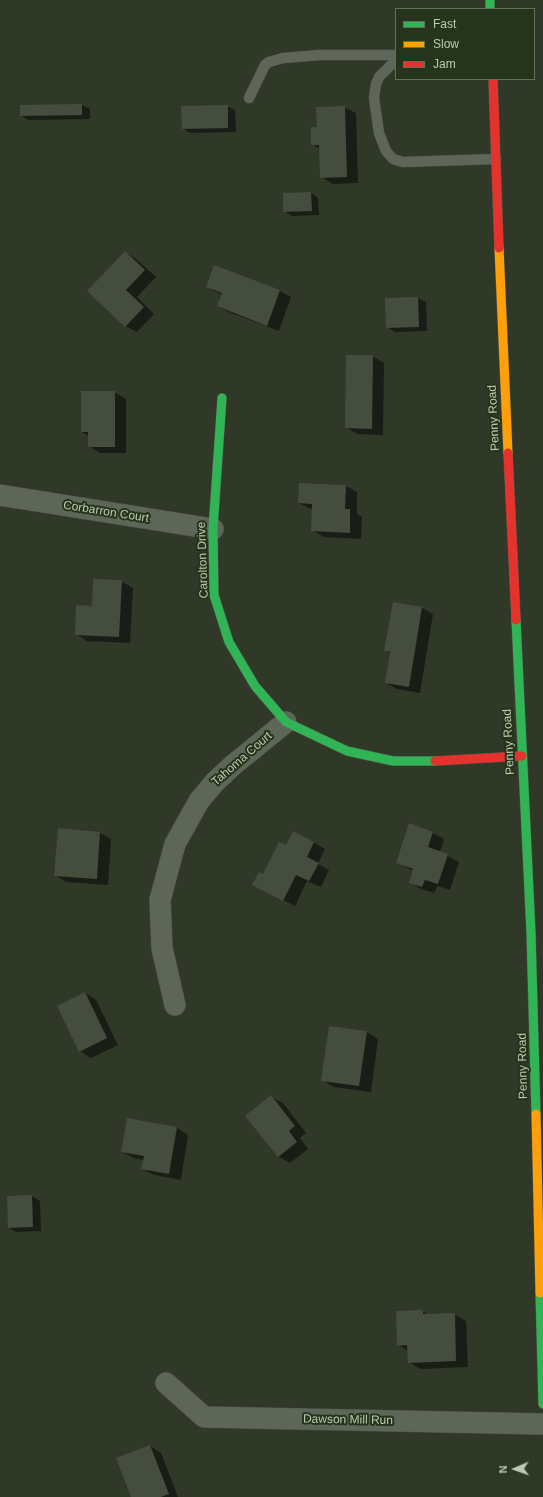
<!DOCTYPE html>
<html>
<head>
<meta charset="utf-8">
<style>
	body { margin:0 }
	#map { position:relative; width:543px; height:1497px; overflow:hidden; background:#303828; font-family:Arial,sans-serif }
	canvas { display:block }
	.legend { position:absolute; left:395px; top:8px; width:140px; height:72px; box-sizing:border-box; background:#25341a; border:1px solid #617056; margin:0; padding:5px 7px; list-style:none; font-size:12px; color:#bbcab1 }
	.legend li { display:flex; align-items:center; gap:8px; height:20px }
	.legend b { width:20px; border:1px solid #617056 }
	.north { position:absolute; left:495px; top:1449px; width:40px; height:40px; -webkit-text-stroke:3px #25341a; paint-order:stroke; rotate:268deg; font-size:11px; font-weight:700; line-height:16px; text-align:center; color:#bbcab1 }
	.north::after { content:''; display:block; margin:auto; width:14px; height:18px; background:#bbcab1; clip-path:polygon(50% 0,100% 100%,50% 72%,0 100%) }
</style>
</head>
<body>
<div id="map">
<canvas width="543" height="1497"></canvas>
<ul class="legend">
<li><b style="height:5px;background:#30b455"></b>Fast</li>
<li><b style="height:5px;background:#ff9f0a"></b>Slow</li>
<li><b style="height:5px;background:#e5322d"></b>Jam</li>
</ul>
<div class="north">N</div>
</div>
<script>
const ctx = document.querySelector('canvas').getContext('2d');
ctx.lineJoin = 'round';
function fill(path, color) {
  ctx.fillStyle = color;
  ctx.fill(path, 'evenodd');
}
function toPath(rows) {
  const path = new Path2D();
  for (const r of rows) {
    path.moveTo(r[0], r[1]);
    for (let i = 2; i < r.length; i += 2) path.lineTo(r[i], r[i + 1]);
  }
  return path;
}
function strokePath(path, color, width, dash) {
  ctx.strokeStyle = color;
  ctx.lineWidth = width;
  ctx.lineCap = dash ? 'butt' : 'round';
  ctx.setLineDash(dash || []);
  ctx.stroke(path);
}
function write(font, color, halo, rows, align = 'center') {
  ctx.font = font + ' Arial,sans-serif';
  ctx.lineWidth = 4;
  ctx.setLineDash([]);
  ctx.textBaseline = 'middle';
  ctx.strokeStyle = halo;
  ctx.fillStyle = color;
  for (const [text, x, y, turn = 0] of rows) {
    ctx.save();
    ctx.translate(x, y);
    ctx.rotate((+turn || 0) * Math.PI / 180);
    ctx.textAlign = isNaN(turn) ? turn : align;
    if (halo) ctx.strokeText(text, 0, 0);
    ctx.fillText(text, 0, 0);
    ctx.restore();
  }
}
const shadow = toPath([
	[82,105,90,109,90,119,29,120,21,116],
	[227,106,235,110,236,132,190,133,183,128],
	[344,107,356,113,358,183,333,184,321,177,320,149,312,144,318,128],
	[311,193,318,198,319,215,292,216,284,211],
	[125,252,136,259,156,277,137,297,154,314,137,332,125,326],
	[215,266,280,291,291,297,279,331,229,312,218,306,222,295,207,287],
	[418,298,426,302,427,331,395,332,387,327],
	[372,356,384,363,383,435,357,434,346,427],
	[114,392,126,399,126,453,100,453,89,446,89,436,82,432],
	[346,486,357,492,357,514,362,517,361,539,324,537,312,530,313,510,299,503],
	[121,581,133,588,130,643,87,641,76,634,93,607],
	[394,603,422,608,433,614,420,693,397,689,386,683,391,654,386,651],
	[409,825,433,833,444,839,440,852,459,862,450,890,437,886,434,893,421,889,410,882,414,871,397,863],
	[58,829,100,833,111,839,108,885,66,882,55,875],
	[313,842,325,849,318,864,329,870,321,887,307,881,295,906,253,885,286,847],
	[85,993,96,1000,118,1045,91,1058,80,1051],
	[330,1027,367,1032,378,1039,371,1092,334,1087,322,1080],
	[271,1097,283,1103,306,1133,300,1138,308,1149,290,1163,279,1157,246,1116],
	[128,1120,177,1128,188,1135,181,1180,154,1175,142,1169,144,1160,134,1158,122,1152],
	[32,1196,40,1201,41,1231,16,1232,9,1228],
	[422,1311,429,1315,454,1314,466,1321,468,1367,420,1369,409,1362,408,1351,398,1345],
	[150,1446,161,1453,178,1497,132,1497]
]);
const building = toPath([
	[82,104,82,115,20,116,20,105],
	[228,105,228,128,182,129,181,106],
	[345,106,347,177,320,178,319,145,311,145,311,127,317,127,316,107],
	[311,192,312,211,283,212,283,193],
	[125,251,145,270,126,290,144,307,125,327,87,291],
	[214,265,280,290,267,326,217,306,222,293,206,287],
	[418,297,419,327,386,328,385,298],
	[346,355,373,355,372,429,345,428],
	[81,391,115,391,115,447,88,447,88,432,81,432],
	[299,483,346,485,345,509,350,509,350,533,311,531,312,504,298,503],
	[93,579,122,580,119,637,75,635,76,605,92,606],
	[393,602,422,607,409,687,385,683,390,652,384,651],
	[409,823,433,832,428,847,448,854,438,884,425,880,422,887,409,883,413,869,396,863],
	[58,828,100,832,97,879,54,876],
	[293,831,314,842,307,857,319,863,309,881,296,875,283,901,252,885,259,872,263,874,279,842,286,845],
	[85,992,107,1038,79,1052,57,1006],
	[329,1026,367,1031,359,1086,321,1081],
	[271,1095,295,1126,289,1131,297,1142,278,1157,245,1116],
	[127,1118,177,1127,169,1174,141,1169,144,1156,121,1152],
	[32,1195,33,1227,8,1228,7,1196],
	[423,1310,423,1314,455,1313,456,1361,408,1363,407,1345,397,1346,396,1311],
	[150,1445,169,1494,161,1497,131,1497,116,1458]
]);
const lane = toPath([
	[396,60,379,77,376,84,374,98,379,133,386,151,393,159,403,162,496,159],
	[249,98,265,65,269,62,283,58,319,55,396,55]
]);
const street = toPath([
	[0,495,213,529],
	[175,1005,162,948,160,900,175,844,199,801,214,783,232,766,286,722],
	[166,1383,204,1417,543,1424]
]);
const fast = toPath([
	[490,0,490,9],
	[222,398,213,529,214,595,229,642,255,686,286,722,347,751,393,761,435,761],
	[516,620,531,933,536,1114],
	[540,1293,543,1404]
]);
const slow = toPath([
	[499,248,508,453],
	[536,1114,540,1293]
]);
const jam = toPath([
	[493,79,499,248],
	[508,453,516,620],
	[435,761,522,756]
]);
const streetNames = [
	["Penny Road",494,418,-93],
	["Corbarron Court",106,512,9],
	["Carolton Drive",203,560,-92],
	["Penny Road",509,742,-93],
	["Tahoma Court",242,759,-41],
	["Penny Road",523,1066,-91],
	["Dawson Mill Run",348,1420,1]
];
fill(shadow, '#0007');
fill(building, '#454d3e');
strokePath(lane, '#4c5346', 11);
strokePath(street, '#4c5346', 22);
strokePath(fast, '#4c5346', 10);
strokePath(slow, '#4c5346', 10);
strokePath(jam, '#4c5346', 10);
strokePath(lane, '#5d6658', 10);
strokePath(street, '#5d6658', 21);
strokePath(fast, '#30b455', 9);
strokePath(slow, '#ff9f0a', 9);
strokePath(jam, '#e5322d', 9);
write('12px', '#bbcab1', '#25341a', streetNames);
</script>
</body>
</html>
